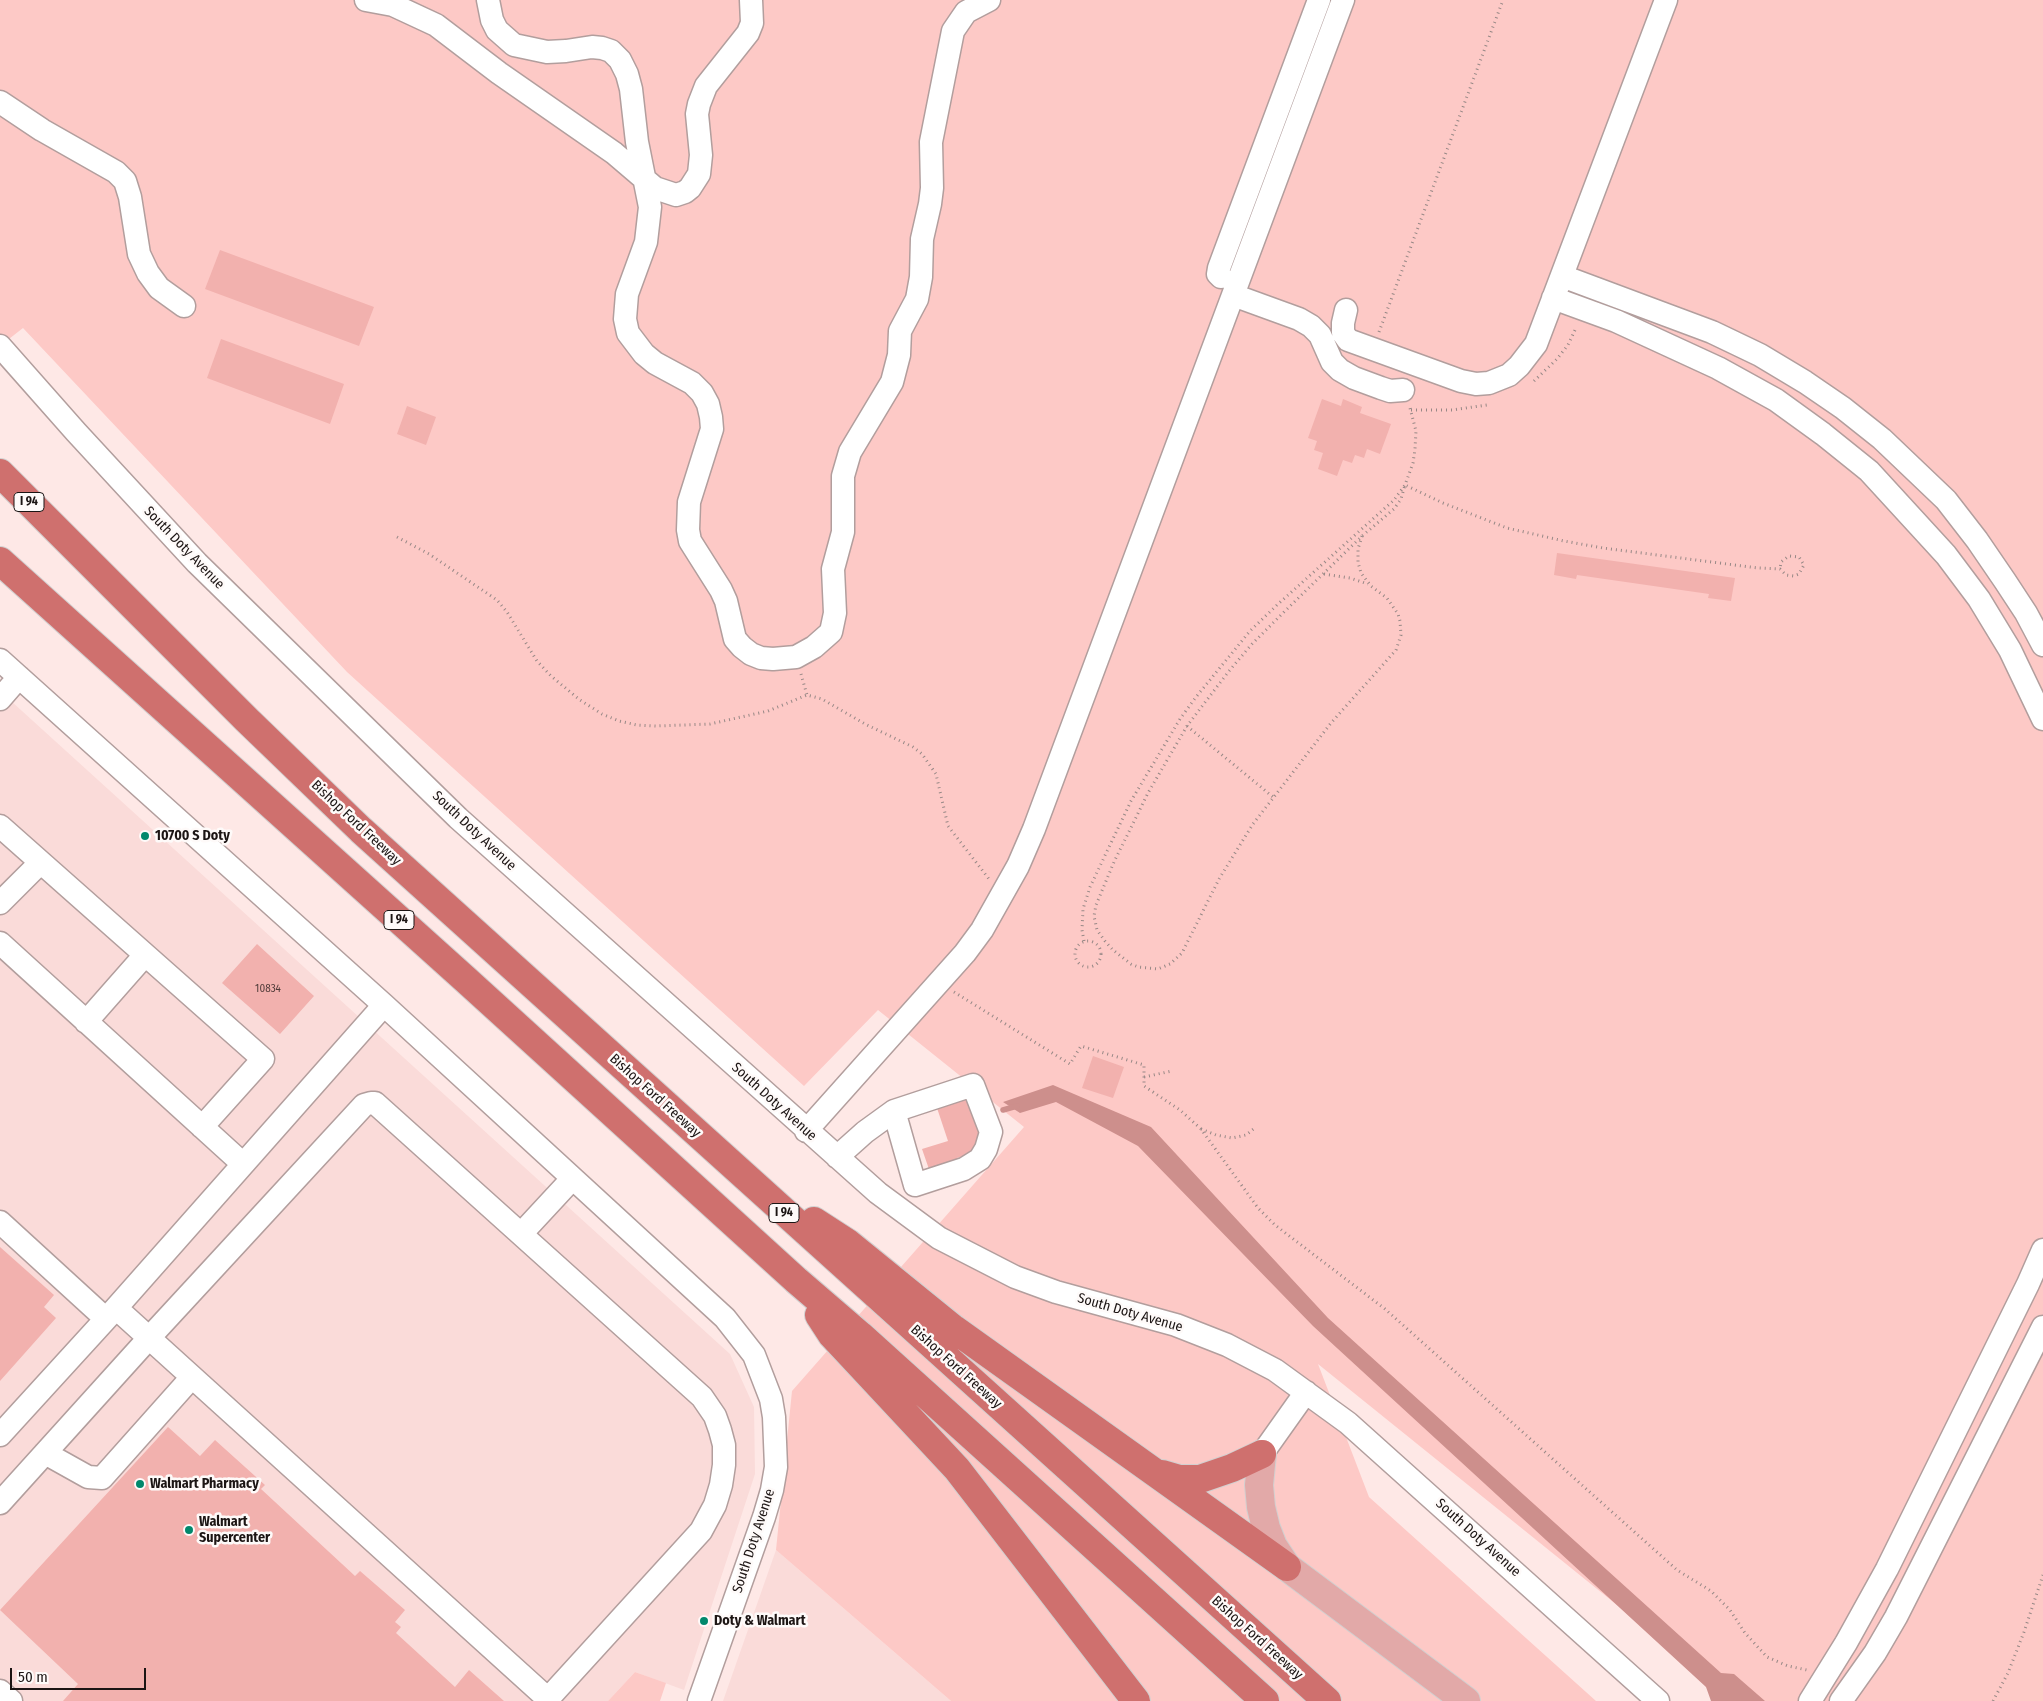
<!DOCTYPE html>
<html>
<head>
<meta charset="utf-8">
<style>
	body { margin:0 }
	#map { position:relative; width:2043px; height:1701px; overflow:hidden; background:#fee8e6; font-family:"Fira Sans Condensed",sans-serif }
	canvas { display:block }
	.scale { position:absolute; left:10px; top:1668px; width:136px; height:22px; box-sizing:border-box; border:2px solid #1c1514; border-top:0; padding-left:6px; font-size:15px; line-height:18px; white-space:nowrap; color:#1c1514; -webkit-text-stroke:4px #fefaf9; paint-order:stroke }
</style>
</head>
<body>
<div id="map">
<canvas width="2043" height="1701"></canvas>
<div class="scale">50 m</div>
</div>
<script>
const ctx = document.querySelector('canvas').getContext('2d');
ctx.lineJoin = 'round';
function fill(path, color) {
  ctx.fillStyle = color;
  ctx.fill(path, 'evenodd');
}
function toPath(rows) {
  const path = new Path2D();
  for (const r of rows) {
    if (r.length === 3) {
      path.moveTo(r[0] + r[2], r[1]);
      path.arc(r[0], r[1], r[2], 0, 2 * Math.PI);
      continue;
    }
    path.moveTo(r[0], r[1]);
    for (let i = 2; i < r.length; i += 2) path.lineTo(r[i], r[i + 1]);
  }
  return path;
}
function strokePath(path, color, width, dash) {
  ctx.strokeStyle = color;
  ctx.lineWidth = width;
  ctx.lineCap = dash ? 'butt' : 'round';
  ctx.setLineDash(dash || []);
  ctx.stroke(path);
}
function write(font, color, halo, rows, align = 'center') {
  ctx.font = font + ' "Fira Sans Condensed",sans-serif';
  ctx.lineWidth = 5;
  ctx.setLineDash([]);
  ctx.textBaseline = 'middle';
  ctx.strokeStyle = halo;
  ctx.fillStyle = color;
  for (const [text, x, y, turn = 0] of rows) {
    ctx.save();
    ctx.translate(x, y);
    ctx.rotate((+turn || 0) * Math.PI / 180);
    ctx.textAlign = isNaN(turn) ? turn : align;
    if (halo) ctx.strokeText(text, 0, 0);
    ctx.fillText(text, 0, 0);
    ctx.restore();
  }
}
const built = toPath([
	[0,691,730,1354,754,1407,755,1474,684,1690,635,1672,608,1701,0,1701],
	[776,1550,951,1701,723,1701]
]);
const green = toPath([
	[0,0,2043,0,2043,1701,1736,1701,1318,1364,1369,1497,1596,1701,951,1701,776,1550,792,1391,1024,1127,878,1010,804,1086,347,672,23,328,0,346],
	[635,1672,666,1683,660,1701,608,1701]
]);
const water = toPath([
	[1053,1085,1151,1127,1328,1318,1721,1673,1734,1674,1765,1701,1711,1701,1706,1687,1313,1326,1138,1146,1056,1102,1020,1113,1003,1102]
]);
const stream = toPath([
	[1003,1110,1017,1106]
]);
const building = toPath([
	[220,250,374,307,359,346,205,289],
	[221,339,344,384,330,424,207,378],
	[1322,399,1341,406,1343,399,1362,407,1360,413,1391,424,1380,454,1367,449,1364,458,1355,455,1352,463,1343,460,1337,476,1318,469,1323,453,1314,450,1317,441,1308,438],
	[407,406,436,417,426,445,397,434],
	[1557,553,1735,578,1731,601,1708,598,1709,594,1577,575,1576,579,1554,575],
	[257,944,314,996,280,1034,222,983],
	[1093,1056,1124,1067,1113,1098,1082,1088],
	[966,1095,984,1149,957,1158,959,1166,931,1175,922,1149,948,1141,936,1105],
	[0,1247,54,1295,44,1307,56,1318,0,1381],
	[168,1427,200,1456,215,1440,265,1485,261,1489,355,1576,360,1571,405,1610,395,1622,401,1627,396,1633,455,1687,469,1670,504,1701,63,1701,78,1684,0,1610]
]);
const path = toPath([
	[1379,332,1503,0],
	[1534,381,1557,359,1568,345,1576,328],
	[1411,410,1452,410,1487,405],
	[1362,536,1358,549,1358,562,1361,573,1371,586,1387,598,1398,614,1400,621,1401,635,1396,650,1331,723,1253,824,1219,879,1182,953,1170,964,1158,969,1138,967,1131,964,1113,950,1105,941,1097,930,1094,916,1096,905,1114,862,1148,793,1187,726,1229,671,1252,644,1284,612,1362,536,1394,509,1401,499,1405,485,1443,503,1507,528,1564,541,1603,548,1758,568,1780,569,1786,575,1794,576,1799,574,1804,565,1799,557,1789,556,1781,562,1780,569],
	[397,537,429,554,497,600,507,612,537,661,551,676,580,700,602,714,619,721,637,725,656,726,710,724,768,711,807,695,822,699,865,724,913,747,922,754,936,774,948,826,989,879],
	[1324,574,1350,578,1368,584],
	[801,674,807,695],
	[1187,726,1273,797],
	[1084,941,1082,930,1083,909,1090,887,1131,801,1180,719,1196,697,1250,631,1277,605,1394,500,1405,485,1413,463,1415,449,1416,431,1410,408],
	[1088,954,13],
	[954,992,1070,1064,1081,1046,1144,1065,1144,1086,1180,1110,1201,1129,1258,1208,1275,1225,1385,1309,1677,1570,1711,1591,1730,1610,1745,1633,1767,1657,1788,1666,1807,1670],
	[1144,1077,1172,1071],
	[1201,1129,1216,1135,1232,1138,1246,1135,1256,1127],
	[1993,1701,2008,1673,2024,1632,2043,1575]
]);
const minor = toPath([
	[366,0,393,5,436,25,499,73,614,153,655,188,676,195,685,192,690,188,699,174,701,155,697,114,699,104,706,86,748,33,752,23,751,0],
	[488,0,492,20,497,30,514,45,547,52,566,51,592,47,602,48,611,51,620,60,627,74,631,89,637,142,650,207,646,242,627,294,625,319,628,333,644,354,655,363,692,383,702,393,708,404,711,417,712,429,689,502,688,530,690,541,721,590,726,601,735,639,742,647,751,654,761,658,773,659,796,657,814,647,831,632,835,613,833,569,843,532,843,476,850,452,892,382,899,355,900,331,917,299,921,277,922,239,930,204,932,188,931,142,953,31,966,12,989,0],
	[0,102,42,130,116,172,125,181,130,197,139,254,148,273,159,288,184,306],
	[1562,276,1712,332,1760,355,1805,382,1843,408,1882,439,1946,500,1977,540,2005,581,2026,613,2043,645],
	[1221,277,1218,274,1219,268,1319,0],
	[1233,295,1299,319,1311,326,1320,335,1332,362,1340,370,1354,378,1381,388,1390,391,1403,390],
	[1553,298,1616,321,1718,368,1776,400,1823,434,1869,471,1946,555,1979,599,2010,650,2043,719],
	[1346,310,1343,323,1343,333,1348,340,1461,381,1476,384,1489,383,1509,375,1519,366,1536,344,1666,0],
	[0,346,76,432,197,563,458,818,878,1193,939,1238,1015,1277,1056,1292,1176,1325,1227,1345,1275,1370,1348,1423,1658,1701],
	[0,660,384,1005,725,1318,754,1355,771,1399,774,1417,776,1467,772,1490,764,1517,699,1701],
	[0,699,19,677],
	[0,826,263,1059,202,1127],
	[0,903,40,863],
	[0,943,243,1164],
	[86,1022,145,955],
	[806,1131,965,953,982,930,1018,866,1034,829,1343,0],
	[837,1157,865,1132,894,1111,973,1085,991,1132,986,1149,980,1159,964,1169,915,1185,894,1111],
	[0,1222,106,1319],
	[521,1234,572,1179],
	[116,1308,548,1699],
	[0,1435,116,1308,384,1005],
	[45,1453,88,1477,102,1478,192,1377],
	[1262,1454,1306,1392],
	[0,1503,149,1338,364,1105,371,1103,375,1103,702,1397,715,1416,720,1430,724,1445,724,1465,721,1485,715,1505,701,1531,546,1701],
	[0,1691,11,1701],
	[1810,1701,1846,1643,1887,1569,2028,1284,2043,1250],
	[1841,1701,1875,1653,1896,1617,2043,1327]
]);
const major = toPath([
	[1262,1454,1259,1485,1261,1507,1266,1528,1273,1546,1287,1567,1466,1701]
]);
const highway = toPath([
	[0,473,247,720,361,830,1327,1701],
	[0,561,465,979,796,1280,860,1335,1265,1701],
	[814,1221,848,1243,954,1329,1287,1567],
	[819,1315,832,1335,957,1469,1136,1701],
	[1162,1474,1179,1479,1200,1479,1232,1468,1262,1454]
]);
const markers = [
	[145,836,5,"#01886c"],
	[140,1484,5,"#01886c"],
	[189,1530,5,"#01886c"],
	[704,1621,5,"#01886c"]
];
const numberNames = [
	["10834",268,989]
];
const shields = [
	[29,502,30],
	[399,920,30],
	[784,1213,30]
];
const shieldNames = [
	["I 94",29,502],
	["I 94",399,920],
	["I 94",784,1213]
];
const streetNames = [
	["South Doty Avenue",184,548,46],
	["Bishop Ford Freeway",356,823,43],
	["South Doty Avenue",474,831,43],
	["Bishop Ford Freeway",655,1096,42],
	["South Doty Avenue",774,1102,42],
	["South Doty Avenue",1130,1313,16],
	["Bishop Ford Freeway",956,1367,42],
	["South Doty Avenue",1478,1538,42],
	["South Doty Avenue",754,1541,-72],
	["Bishop Ford Freeway",1257,1638,42]
];
const poiNames = [
	["10700 S Doty",155,836],
	["Walmart Pharmacy",150,1484],
	["Walmart",199,1522],
	["Supercenter",199,1538],
	["Doty & Walmart",714,1621]
];
fill(built, '#fadbd9');
fill(green, '#fdc9c6');
fill(water, '#cd8f8c');
strokePath(stream, '#cd8f8c', 5.5);
fill(building, '#f2b1ae');
strokePath(minor, '#b29e9d', 25);
strokePath(major, '#d2d0d0', 30);
strokePath(highway, '#d2d0d0', 30);
strokePath(path, '#978886', 3, [1, 4]);
strokePath(minor, '#fff', 22);
strokePath(major, '#e2a9a8', 28);
strokePath(highway, '#cf706e', 28);
for (const [x, y, r, color] of markers) {
  const dot = new Path2D();
  dot.arc(x, y, r, 0, 2 * Math.PI);
  ctx.fillStyle = color;
  ctx.fill(dot);
  strokePath(dot, '#fefaf9', 2);
}
write('11px', '#523c3a', null, numberNames);
for (const [x, y, w] of shields) {
  const box = new Path2D();
  box.roundRect(x - w / 2, y - 9.5, w, 19, 4);
  ctx.fillStyle = '#fefaf9';
  ctx.fill(box);
  strokePath(box, '#1c1514', 1);
}
write('bold 12px', '#1c1514', null, shieldNames);
write('14px', '#1c1514', '#fefaf9', streetNames);
write('bold 14px', '#1c1514', '#fefaf9', poiNames, 'left');
</script>
</body>
</html>
